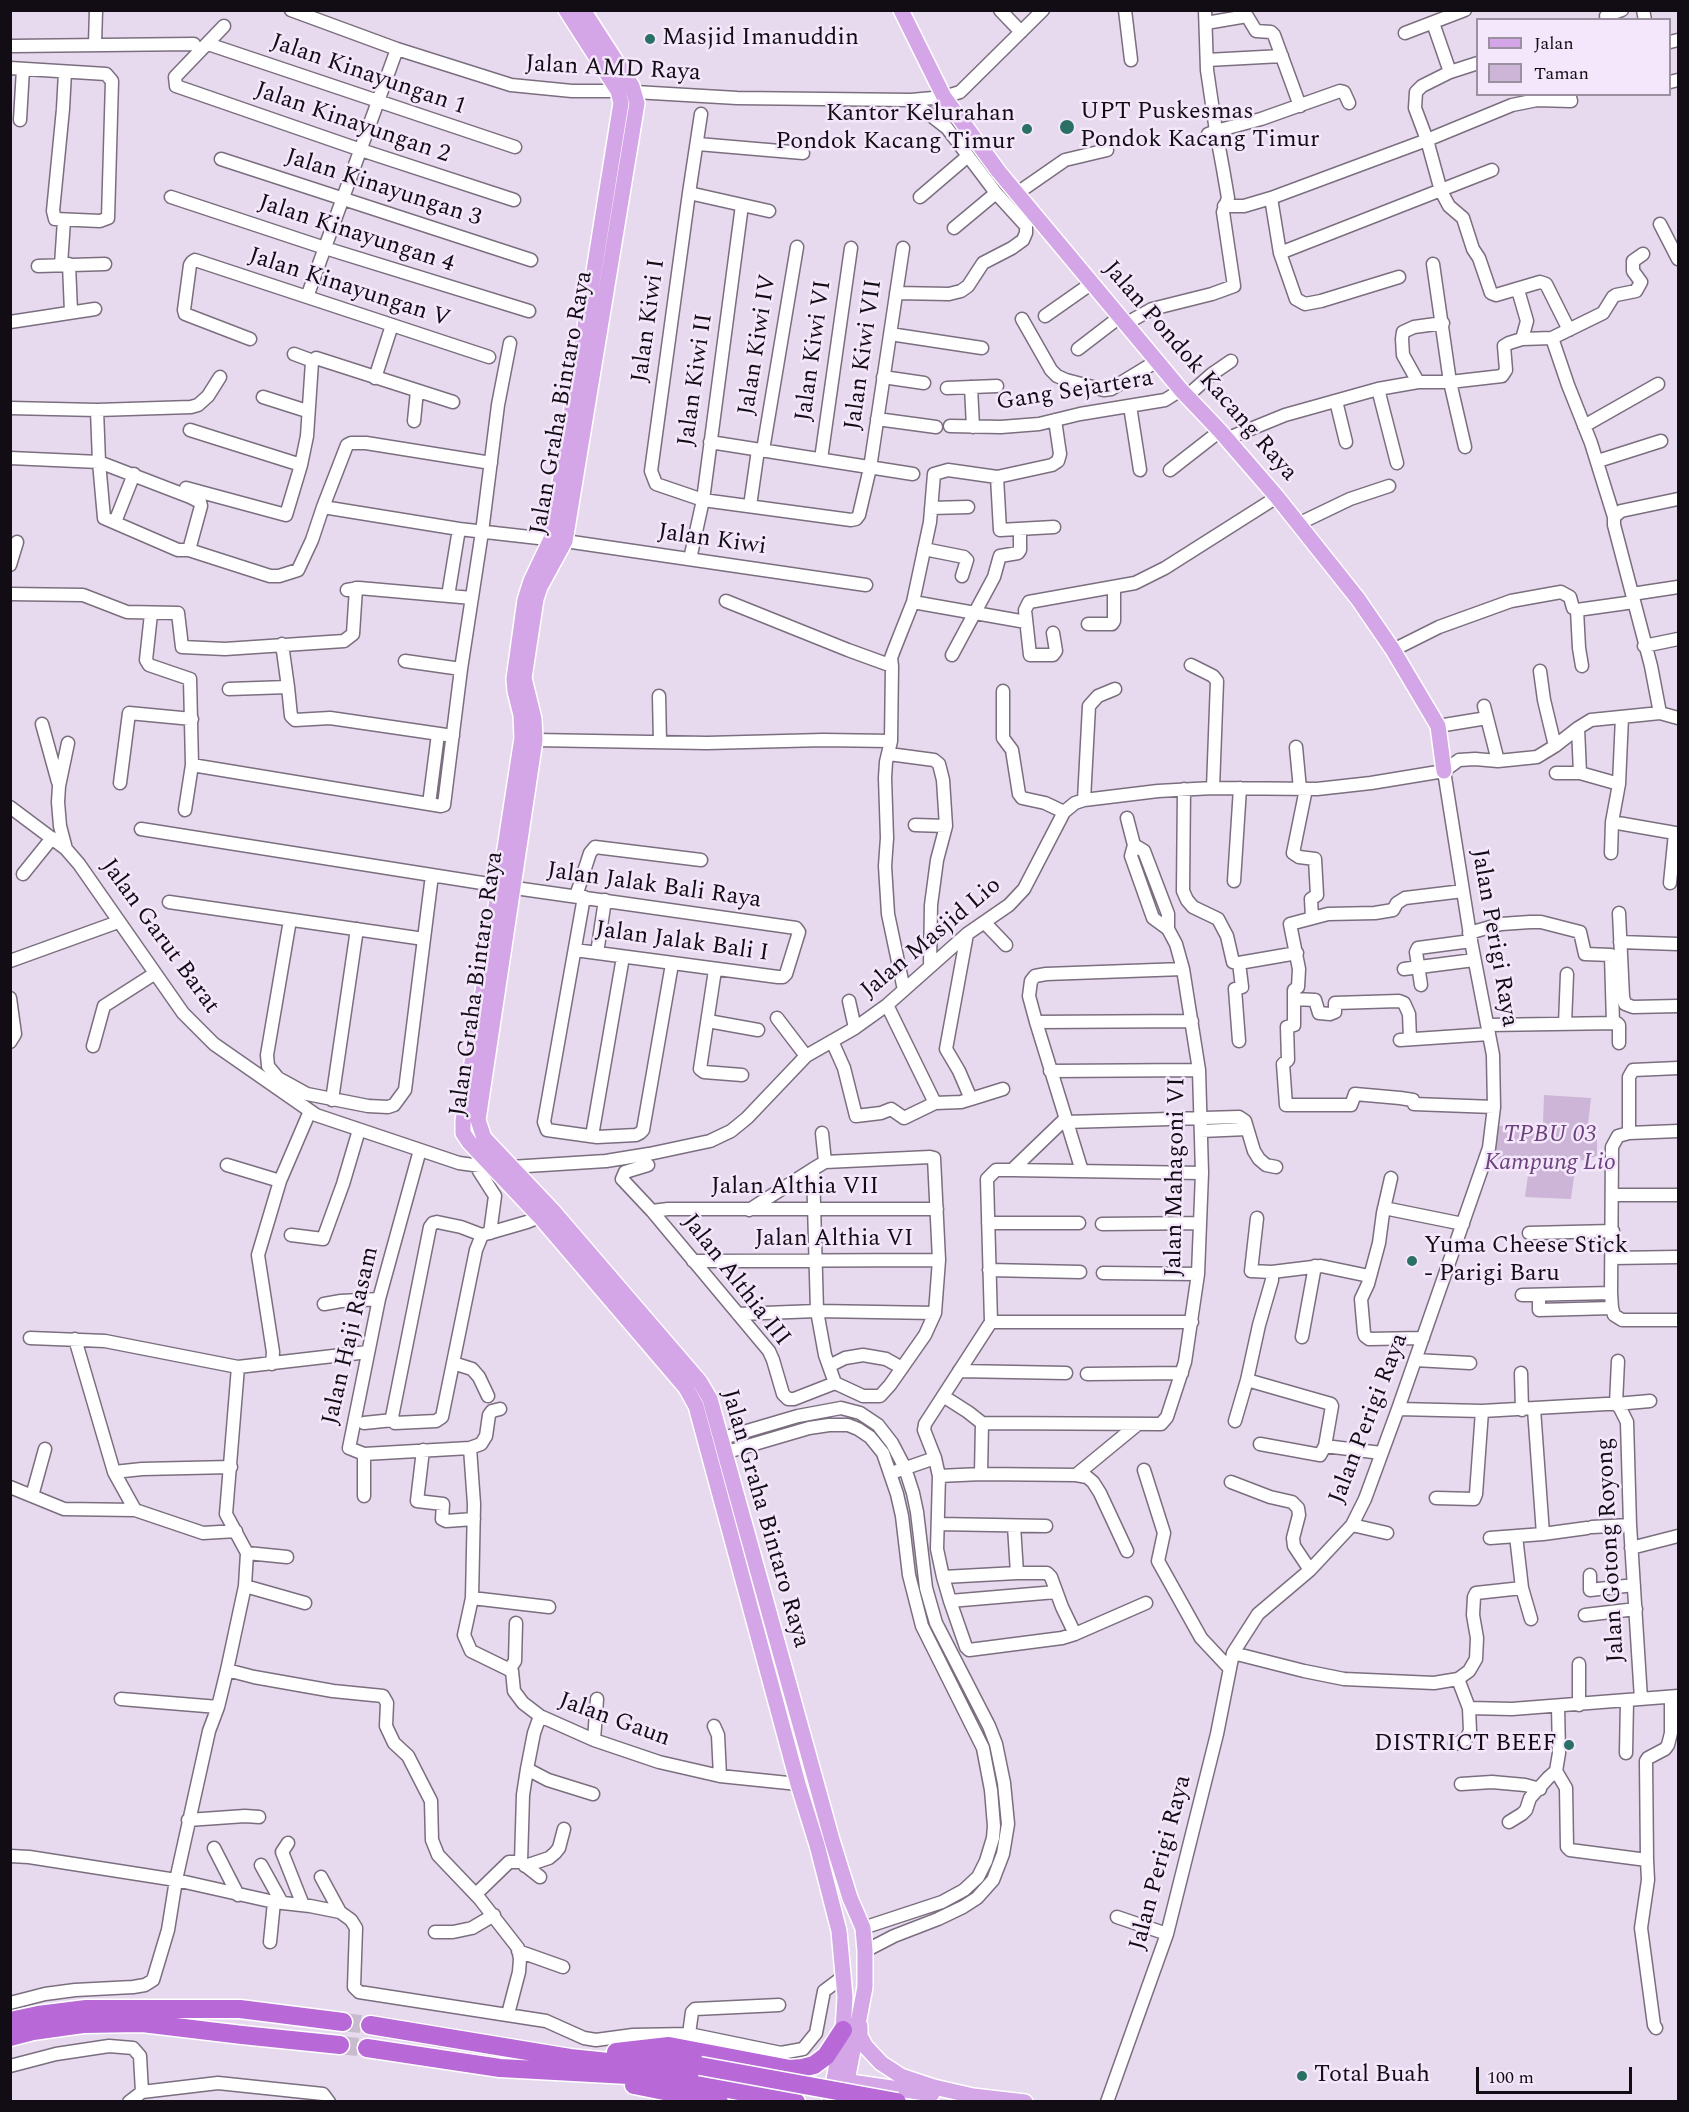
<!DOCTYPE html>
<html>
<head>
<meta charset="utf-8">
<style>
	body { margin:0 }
	#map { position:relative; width:1689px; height:2112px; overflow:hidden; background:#e8daee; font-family:Spectral,serif }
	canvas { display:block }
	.frame { position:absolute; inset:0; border:12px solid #120d14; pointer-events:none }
	.legend { position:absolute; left:1476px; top:18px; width:195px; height:78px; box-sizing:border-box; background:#f5e7fb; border:2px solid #9a909f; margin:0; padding:8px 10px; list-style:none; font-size:18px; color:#120d14 }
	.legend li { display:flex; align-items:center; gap:12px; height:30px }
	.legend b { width:30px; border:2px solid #9a909f }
	.scale { position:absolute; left:1476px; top:2067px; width:156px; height:27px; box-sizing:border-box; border:3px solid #120d14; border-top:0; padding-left:8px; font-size:18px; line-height:21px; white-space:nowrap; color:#120d14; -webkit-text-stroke:4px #f5e7fb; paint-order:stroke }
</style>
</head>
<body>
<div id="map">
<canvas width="1689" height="2112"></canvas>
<div class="frame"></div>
<ul class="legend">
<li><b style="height:8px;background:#d4a5e7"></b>Jalan</li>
<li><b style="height:16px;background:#ccb5d7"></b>Taman</li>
</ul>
<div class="scale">100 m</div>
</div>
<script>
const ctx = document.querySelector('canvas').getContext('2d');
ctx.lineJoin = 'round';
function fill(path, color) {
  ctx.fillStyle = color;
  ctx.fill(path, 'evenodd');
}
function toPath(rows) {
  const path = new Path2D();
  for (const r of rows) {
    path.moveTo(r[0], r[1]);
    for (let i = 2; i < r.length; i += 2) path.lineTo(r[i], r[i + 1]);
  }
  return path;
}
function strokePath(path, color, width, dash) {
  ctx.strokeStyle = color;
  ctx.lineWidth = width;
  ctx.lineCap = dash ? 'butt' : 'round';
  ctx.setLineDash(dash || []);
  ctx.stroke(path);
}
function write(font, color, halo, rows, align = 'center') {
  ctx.font = font + ' Spectral,serif';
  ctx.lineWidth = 5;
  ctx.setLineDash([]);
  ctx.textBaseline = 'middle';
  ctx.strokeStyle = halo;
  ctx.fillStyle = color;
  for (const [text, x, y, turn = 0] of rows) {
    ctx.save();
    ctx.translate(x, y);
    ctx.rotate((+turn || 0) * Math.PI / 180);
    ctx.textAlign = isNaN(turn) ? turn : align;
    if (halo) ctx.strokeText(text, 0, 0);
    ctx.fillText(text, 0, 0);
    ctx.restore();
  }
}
const green = toPath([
	[1544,1095,1591,1098,1588,1124,1597,1125,1597,1156,1576,1162,1571,1199,1525,1197,1529,1168,1491,1157,1499,1126,1543,1123]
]);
const highwayTunnel = toPath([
	[343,2022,370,2025],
	[340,2045,367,2048]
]);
const minor = toPath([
	[291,10,397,49,511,85,572,91,618,91,737,98,911,100,944,97,960,92,1043,10],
	[1000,10,1021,32],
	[1125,10,1131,60],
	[1205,10,1207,70,1216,131,1261,119,1340,91,1344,92,1349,103],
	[1643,10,1645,20],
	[1608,20,1606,16,1622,10],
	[1206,23,1247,16,1256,31,1271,32,1274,35,1300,106],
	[1433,23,1450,72],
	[224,26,175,77,176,86,361,150,514,200],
	[1405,33,1465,10],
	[1670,42,1678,40],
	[95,44,96,10],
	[208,44,515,147],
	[13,46,194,44],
	[1207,60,1282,56],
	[1478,63,1450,72,1422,86,1416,92,1415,108,1427,140,1441,191,1449,206,1463,218,1473,249,1479,258,1491,293,1496,295,1540,282,1546,284,1569,330],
	[10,68,106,74,112,81,108,218,100,221,55,219,53,211,63,109,65,72],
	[1670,82,1678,80],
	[701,114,689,193,651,471,656,484,703,500,851,520,856,519,859,515,870,468,903,248],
	[20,120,23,69],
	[698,144,803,153],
	[221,159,531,260],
	[689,193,769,211],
	[1016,194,1065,160,1107,150],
	[171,197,325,248,529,311],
	[920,197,968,156],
	[1271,198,1280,253,1296,299,1305,304,1321,301,1399,277],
	[1224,206,1244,206,1271,198,1427,140,1512,105,1537,100,1571,101,1569,94],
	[1660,224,1678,259],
	[954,228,996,193],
	[1280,253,1492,170],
	[69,264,71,312],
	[1433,264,1450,382,1465,447],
	[61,265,64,220],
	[38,266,105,264],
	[1518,290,1527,321,1522,339],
	[896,293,949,294,961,291,968,286,983,263,1012,248,1023,240,1026,233,1026,226,996,193,947,128,911,100],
	[307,297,397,49],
	[1045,316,1092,283],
	[1022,319,1051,370,1057,376,1066,380,1104,390,1111,389,1157,361],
	[10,322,95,309],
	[1127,323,1152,309,1212,294,1234,286,1223,212,1228,198,1223,169,1216,131,1208,134],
	[890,334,982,348],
	[1552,338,1568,385,1591,443,1614,517,1614,525,1651,666,1660,713],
	[250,339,185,314,184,310,190,265,192,262,195,260,489,357],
	[1078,349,1121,316],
	[294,354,313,361],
	[220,377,208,396,198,405,191,407,97,410,99,462,104,518,178,550,189,550,270,576,279,576,298,570,312,540,323,507],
	[883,377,924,383],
	[375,378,392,325],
	[1418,382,1403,355,1402,339,1403,332,1414,327,1443,323],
	[971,387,973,427],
	[947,388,997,386],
	[1378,389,1397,463],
	[1187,396,1212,374,1231,361],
	[263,397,307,411],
	[1336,401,1346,442],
	[1130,406,1140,470],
	[10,408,97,410],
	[877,419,936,427],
	[414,421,417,391],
	[950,426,1001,427,1039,424,1080,414,1165,400,1181,390],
	[1584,426,1658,384],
	[190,430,301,465],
	[1226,439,1285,415,1378,389,1418,382,1450,382,1502,376,1506,370,1504,346,1509,343,1522,339,1552,338,1603,313,1613,297,1616,295,1636,291,1641,282,1633,271,1633,261,1643,254],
	[710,442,913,474],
	[763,450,797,247],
	[10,458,99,462,190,497,200,502,201,506,189,550],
	[821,459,851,248],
	[1598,461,1661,441],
	[491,463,366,443,351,443,347,445,323,507,459,529,565,541,866,585],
	[1170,470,1220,431],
	[997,477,1000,530,1054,527],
	[186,488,286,515,301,465,307,436,312,362,316,358,453,402],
	[750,506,758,450],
	[931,508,968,507],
	[1614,517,1621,511,1678,499],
	[115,522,134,474],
	[1298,524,1350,499,1389,486],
	[924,549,964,557,967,560,962,576],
	[690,559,703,500,742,205],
	[10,565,17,542],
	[347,590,359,588,472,598],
	[10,594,83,595,127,612,178,613,182,647,225,649,344,641,353,634,356,588],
	[1632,594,1678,587],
	[448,596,459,529],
	[726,601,848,650,892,666,891,658,894,650,913,602,930,522,934,474,948,470,997,477,1052,465,1058,461,1060,454,1055,420],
	[913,602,1026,622],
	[1577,610,1579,648,1582,666],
	[151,614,146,660,149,665,190,679,192,765,185,810],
	[1088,624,1112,624,1114,621,1114,587],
	[1053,633,1056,651,1053,655,1030,655,1025,610,1029,602,1135,583,1165,568,1277,497],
	[282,644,288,687],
	[1644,646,1678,639],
	[1393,650,1439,627,1511,601,1561,592,1570,597,1573,608,1577,610,1634,602],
	[952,655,994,577,999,559,1000,556,1018,553,1020,550,1020,529],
	[405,661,461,669],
	[1191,665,1213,676,1217,681,1213,788],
	[892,666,891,741,886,762,885,778,887,838,885,866,888,914,904,990],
	[1540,671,1544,700,1555,746],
	[229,689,288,687,291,716,295,720,330,718,453,736],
	[1003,691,1003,738,1012,750,1019,794,1022,798,1045,803,1064,812],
	[659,696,660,742],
	[1484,706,1498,761],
	[42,724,58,782],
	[1438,726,1487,718],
	[535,740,707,743,823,740,891,741],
	[1296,747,1300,789],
	[889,754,934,760,939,764,943,780,946,826,937,860,931,905,930,966],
	[192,765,441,806,444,805,461,669,482,532,498,405,510,343],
	[1556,773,1580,773,1578,728],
	[1580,773,1619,784],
	[120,783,129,713,192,719],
	[1184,789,1183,891,1187,900,1193,907,1218,919,1227,936,1233,962,1239,963],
	[1306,789,1293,853,1299,857,1315,859,1317,895,1311,899,1312,918],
	[1084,800,1089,706,1098,696,1115,689],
	[429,804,438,734],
	[10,807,66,849,79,864,183,1013,214,1044,316,1115,459,1163,495,1168,606,1161,649,1154,710,1141,731,1131,747,1118,806,1056,855,1028,887,1005,967,934,1009,905,1024,889,1064,812,1075,803,1084,800,1158,791,1213,788,1317,789,1371,783,1444,771,1459,760,1475,759,1498,761,1537,757,1555,746,1578,728,1591,720,1660,713,1678,718],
	[1612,822,1675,833,1670,883],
	[915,825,946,826],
	[141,829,501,886,796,928,799,932,786,974,783,977,778,977,575,950],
	[1134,845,1144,851,1168,914,1168,929],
	[66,849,60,826,58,802,59,786,68,743],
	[1611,853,1612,822,1619,784,1622,717],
	[23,874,52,838],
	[1234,881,1240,788],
	[1463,891,1405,898,1397,903,1393,910,1375,913,1328,914,1290,924,1299,969,1298,987,1294,990,1294,1025,1287,1027,1288,1060,1283,1064,1286,1105,1351,1105,1355,1094,1400,1098,1413,1100,1414,1104,1494,1107],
	[576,896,590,853,595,847,701,860],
	[584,897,544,1122,547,1130,597,1137,636,1135,640,1133,643,1130,672,964],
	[169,902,424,939],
	[1619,913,1623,997,1625,1004,1633,1007,1678,1006],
	[290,920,267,1055,268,1066,278,1078,307,1094,368,1106,388,1107,394,1105,405,1090,432,875],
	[985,923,1006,945],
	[1469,933,1501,924,1530,922,1541,922,1580,932,1585,954,1611,955,1613,1023],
	[967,934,946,1049,959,1071,971,1099,1003,1089],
	[1620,942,1678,944],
	[597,953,605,900],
	[10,961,118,922],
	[1404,969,1474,960],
	[715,970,700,1069,704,1072,742,1075],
	[1421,985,1416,952,1418,948,1471,941],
	[10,998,15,1034,10,1042],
	[1294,999,1315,1000,1319,1013,1330,1014,1335,1012,1335,1003,1399,1001,1404,1003,1409,1014,1410,1039],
	[849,1001,855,1028],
	[887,1005,935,1103],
	[777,1018,806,1056],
	[708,1021,758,1030],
	[1036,1022,1192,1021],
	[1565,1024,1567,974],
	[1488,1025,1617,1023,1619,1025,1619,1043],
	[1400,1040,1489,1034],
	[832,1041,844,1068,856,1116,881,1113,891,1109,904,1118,935,1103],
	[1239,1041,1235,989,1242,987,1239,963,1297,953],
	[93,1046,104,1006,154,974],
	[1678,1068,1633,1070,1629,1077,1629,1133,1618,1136,1612,1147,1611,1293,1612,1308,1614,1315,1622,1320,1678,1320],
	[1050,1071,1199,1070],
	[332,1100,357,929],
	[935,1103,961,1102,971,1099],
	[1066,1122,1239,1117,1245,1121,1254,1151,1259,1159,1266,1165,1276,1167],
	[1201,1131,1247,1129],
	[822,1133,825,1162],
	[1629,1133,1678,1131],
	[592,1136,623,957],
	[420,1150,379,1299,349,1448,364,1454,470,1448,481,1444,486,1436,489,1415,492,1411,500,1409],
	[227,1165,280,1181],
	[648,1165,625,1172,622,1179,652,1211,769,1351,773,1360,783,1394,788,1399,794,1399,835,1383],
	[1012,1170,1065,1119],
	[479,1171,495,1196,490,1233],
	[1082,1171,1036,1022,1029,996,1031,981,1035,976,1046,974,1183,969],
	[1391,1178,1383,1213,1379,1243,1368,1284,1361,1299,1364,1333,1365,1336,1369,1339,1423,1338],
	[1612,1195,1678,1195],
	[1384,1208,1463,1224],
	[749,1210,813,1169,825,1162,930,1157,934,1158,939,1260,935,1313,925,1335,890,1385,880,1396,863,1396,835,1383,825,1355,817,1311,813,1169],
	[652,1211,668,1209,937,1209],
	[1257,1218,1251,1271,1272,1272,1321,1266,1369,1276],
	[988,1223,1079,1223],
	[1102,1224,1200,1223],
	[1529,1233,1613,1231],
	[291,1235,323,1239,343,1184,359,1130],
	[482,1235,461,1227,437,1222,433,1223,430,1227,392,1417,395,1423,436,1421,442,1417,476,1250,482,1235,527,1222,547,1214],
	[1612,1258,1678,1257],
	[693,1261,939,1260],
	[989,1270,1080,1272],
	[1103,1273,1198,1274],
	[1522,1295,1611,1293],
	[1539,1295,1539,1310,1612,1308],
	[324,1304,341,1301,379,1299],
	[738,1314,817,1311,935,1313],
	[991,1322,1192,1322],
	[1302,1337,1315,1266],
	[30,1338,105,1341,238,1367],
	[75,1339,114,1472,135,1510],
	[1415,1360,1470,1363],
	[1618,1361,1616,1404,1650,1401],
	[453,1363,472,1369,479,1377,488,1396],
	[272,1364,273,1352,258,1255,280,1181,310,1111],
	[829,1366,845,1358,863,1355,886,1359,902,1368],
	[959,1371,1066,1373],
	[1521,1373,1522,1410],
	[1087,1374,1182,1373],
	[1247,1380,1331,1404,1332,1406,1325,1446,1320,1455,1260,1444],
	[943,1396,968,1412,982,1423,981,1474],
	[1398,1409,1482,1411,1606,1404,1616,1404,1620,1408,1627,1422,1630,1525,1641,1699],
	[1235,1421,1247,1380,1259,1325,1272,1280,1272,1272],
	[364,1423,393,1420],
	[982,1423,1161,1424,1167,1417,1185,1362,1198,1274,1202,1173,1199,1070,1183,969,1176,944,1168,929,1153,918,1131,856,1134,845,1127,818],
	[713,1441,798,1416,841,1408,860,1413,878,1425,892,1443,905,1468,913,1493,917,1512,926,1588,936,1623,989,1726,996,1744,1004,1783,1008,1824,1003,1854,993,1880,977,1898,963,1907,938,1919,894,1936,865,1951],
	[1325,1446,1381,1453],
	[470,1448,474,1504,472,1598,464,1635,471,1651,512,1671,514,1691,523,1703,540,1716],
	[423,1450,417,1501,443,1504,442,1519,446,1521,474,1519],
	[364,1454,364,1496],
	[717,1455,809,1428,829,1425,848,1425,858,1429,870,1437,883,1453,897,1494,902,1516,909,1575,922,1626,983,1748,991,1790,994,1826,993,1838,986,1861,978,1877,964,1890,942,1902,863,1928],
	[1144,1470,1164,1533,1158,1561,1201,1638,1230,1669],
	[897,1471,935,1458],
	[114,1472,142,1469,231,1467],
	[1076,1475,1138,1424],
	[939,1476,981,1474,1076,1475,1087,1477,1093,1482,1100,1493,1127,1551],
	[1231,1482,1270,1497,1292,1502,1298,1508,1299,1515,1293,1538,1294,1546,1310,1570],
	[10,1487,64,1509,135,1510,203,1533,236,1531],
	[32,1496,45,1449],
	[1436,1498,1474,1499,1476,1494,1482,1411],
	[939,1524,1046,1526],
	[1352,1525,1387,1533],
	[1014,1526,1017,1573],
	[1592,1527,1630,1525],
	[1543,1534,1587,1528],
	[1516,1536,1522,1588,1531,1619],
	[1490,1538,1543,1534,1534,1409],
	[1631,1548,1678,1536],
	[247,1553,287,1557],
	[1590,1575,1590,1590,1634,1585],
	[943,1577,1017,1573,1047,1573,1051,1577,1062,1607,1075,1634,1062,1638,969,1650,966,1647,950,1601,943,1577,937,1549,939,1476,935,1458,924,1430,925,1424,991,1322,987,1179,996,1170,1012,1170,1202,1173],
	[245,1586,305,1603],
	[472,1598,549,1607],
	[950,1601,1056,1592],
	[1585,1615,1636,1609],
	[1075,1634,1146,1603],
	[1233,1653,1304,1671,1344,1679,1434,1683,1458,1679,1469,1671,1476,1659,1477,1638,1473,1615,1474,1597,1476,1593,1522,1588],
	[227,1670,254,1677,333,1691,383,1696,387,1703,386,1726,394,1743,408,1756,431,1801,432,1840,438,1855,479,1898,518,1948,520,1959,519,1972,508,2014],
	[509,1670,515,1661,516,1623],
	[1458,1679,1469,1708],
	[121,1699,218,1707],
	[1579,1705,1579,1664],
	[714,1726,718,1735,720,1776],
	[594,1740,597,1699],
	[1455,1744,1466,1739,1470,1731,1469,1708,1512,1709,1678,1696],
	[1626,1753,1627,1701],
	[1556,1771,1566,1788,1567,1847,1570,1850,1647,1860,1648,1880,1641,1928,1654,2025,1656,2028],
	[1461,1784,1492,1782,1525,1785,1540,1789],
	[593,1794,548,1780,527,1769,534,1733,540,1716,594,1740,659,1762,720,1776,798,1784],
	[188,1820,245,1816,259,1817],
	[1509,1822,1522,1814,1526,1810,1530,1798,1548,1778,1556,1771,1559,1753,1558,1706],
	[288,1843,282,1852,303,1905],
	[214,1848,238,1895],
	[10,1856,29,1857,176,1880,168,1930,153,1980,145,1985,133,1987,75,1990,45,1994,10,2003],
	[1647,1860,1646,1761,1648,1758,1665,1749,1668,1745,1671,1733,1671,1697],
	[521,1862,523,1795,527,1769],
	[261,1865,282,1903],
	[525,1866,549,1858,555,1853,559,1848,564,1829],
	[321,1877,340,1912],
	[476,1894,509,1862,521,1862,540,1877],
	[274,1902,176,1880,209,1731,218,1707,227,1670,245,1586,247,1553,226,1514,238,1367,368,1352],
	[1117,1917,1167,1934],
	[435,1932,453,1932,472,1928,494,1915],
	[270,1942,274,1902,310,1906,340,1912,351,1920,356,1928,354,1987,359,1992,546,2021,584,2038,596,2040,633,2035,689,2034,781,2053,803,2049,816,2033,824,1991,844,1976],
	[518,1951,563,1967],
	[689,2034,692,2012,695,2009,779,2005],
	[10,2066,56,2054,109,2046,133,2048,140,2056,142,2092],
	[129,2102,142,2092,218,2083,323,2094,329,2102],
	[1107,2102,1167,1934,1217,1734,1233,1653,1258,1614,1310,1570,1352,1525,1365,1499,1398,1409,1489,1148,1494,1107,1493,1055,1471,941,1444,771]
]);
const major = toPath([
	[566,10,618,91,621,103,551,539,531,581,525,600,514,679,515,691,521,715,522,738,463,1121,463,1133,469,1142,540,1217,686,1388,696,1406,798,1784,817,1845,839,1931,845,1997,843,2030,830,2102],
	[583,10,632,86,637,103,565,541,540,587,536,599,524,678,534,719,535,740,478,1120,484,1138,553,1211,700,1382,710,1399,832,1840,850,1898,863,1928,865,1951,865,1987,843,2102],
	[901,10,944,97,999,172,1181,390,1220,431,1277,497,1358,599,1393,650,1438,726,1444,771],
	[860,2026,860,2036,866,2047,881,2063,901,2076,934,2087,973,2096,1025,2102],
	[837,2080,932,2094]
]);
const highway = toPath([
	[10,2021,38,2015,86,2009,240,2009,343,2022],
	[370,2025,570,2058,618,2063,668,2062,700,2066],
	[10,2037,33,2031,83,2024,142,2023,242,2035,340,2045],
	[367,2048,500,2068,665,2077,796,2102],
	[616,2052,669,2046,790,2069,802,2068,814,2065,826,2056,843,2030],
	[634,2085,719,2102]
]);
const highwayBridge = toPath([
	[700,2066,897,2102]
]);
const markers = [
	[650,39,6,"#2b7064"],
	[1067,127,8,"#2b7064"],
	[1027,129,6,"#2b7064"],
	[1412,1261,6,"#2b7064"],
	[1569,1745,6,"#2b7064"],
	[1302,2076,6,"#2b7064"]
];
const poiNames = [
	["Masjid Imanuddin",662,39],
	["UPT Puskesmas",1080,113],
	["Pondok Kacang Timur",1080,141],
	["Kantor Kelurahan",1015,115,"right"],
	["Pondok Kacang Timur",1015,143,"right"],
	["Yuma Cheese Stick",1424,1247],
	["- Parigi Baru",1424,1275],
	["DISTRICT BEEF",1557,1745,"right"],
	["Total Buah",1314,2076]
];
const streetNames = [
	["Jalan AMD Raya",613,70,3],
	["Jalan Kinayungan 1",368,76,19],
	["Jalan Kinayungan 2",352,124,19],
	["Jalan Kinayungan 3",383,189,18],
	["Jalan Kinayungan 4",356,235,18],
	["Jalan Kinayungan V",349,289,18],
	["Jalan Kiwi I",650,321,-82],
	["Jalan Kiwi IV",759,345,-81],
	["Jalan Kiwi VI",815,351,-82],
	["Jalan Kiwi VII",865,355,-82],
	["Jalan Pondok Kacang Raya",1199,372,49],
	["Jalan Kiwi II",697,380,-82],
	["Gang Sejartera",1075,392,-9],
	["Jalan Graha Bintaro Raya",563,403,-80],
	["Jalan Kiwi",712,541,8],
	["Jalan Jalak Bali Raya",654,887,8],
	["Jalan Garut Barat",159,937,54],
	["Jalan Perigi Raya",1493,938,80],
	["Jalan Masjid Lio",932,939,-40],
	["Jalan Jalak Bali I",682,943,8],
	["Jalan Graha Bintaro Raya",478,984,-82],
	["Jalan Mahagoni VI",1177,1177,-89],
	["Jalan Althia VII",795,1188],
	["Jalan Althia VI",834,1240],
	["Jalan Althia III",735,1281,52],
	["Jalan Haji Rasam",352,1336,-77],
	["Jalan Perigi Raya",1370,1419,-69],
	["Jalan Graha Bintaro Raya",764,1519,74],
	["Jalan Gotong Royong",1612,1550,-93],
	["Jalan Gaun",614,1721,20],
	["Jalan Perigi Raya",1162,1863,-75]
];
const parkNames = [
	["TPBU 03",1550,1136],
	["Kampung Lio",1550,1164]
];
fill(green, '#ccb5d7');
strokePath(highwayTunnel, '#c8bbcd', 18, [18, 9]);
strokePath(minor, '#7a6e7f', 15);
strokePath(major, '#fff', 18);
strokePath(highway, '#fff', 21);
strokePath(minor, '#fff', 12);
strokePath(major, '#d4a5e7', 15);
strokePath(highway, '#b869d7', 18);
strokePath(highwayBridge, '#fff', 21, []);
strokePath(highwayBridge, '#b869d7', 18);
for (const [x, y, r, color] of markers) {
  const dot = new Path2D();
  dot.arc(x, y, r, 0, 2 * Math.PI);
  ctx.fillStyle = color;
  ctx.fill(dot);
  strokePath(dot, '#f5e7fb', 2);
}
write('24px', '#120d14', '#f5e7fb', poiNames, 'left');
write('24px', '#120d14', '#f5e7fb', streetNames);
write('italic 24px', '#6b427c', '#f5e7fb', parkNames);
</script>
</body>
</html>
